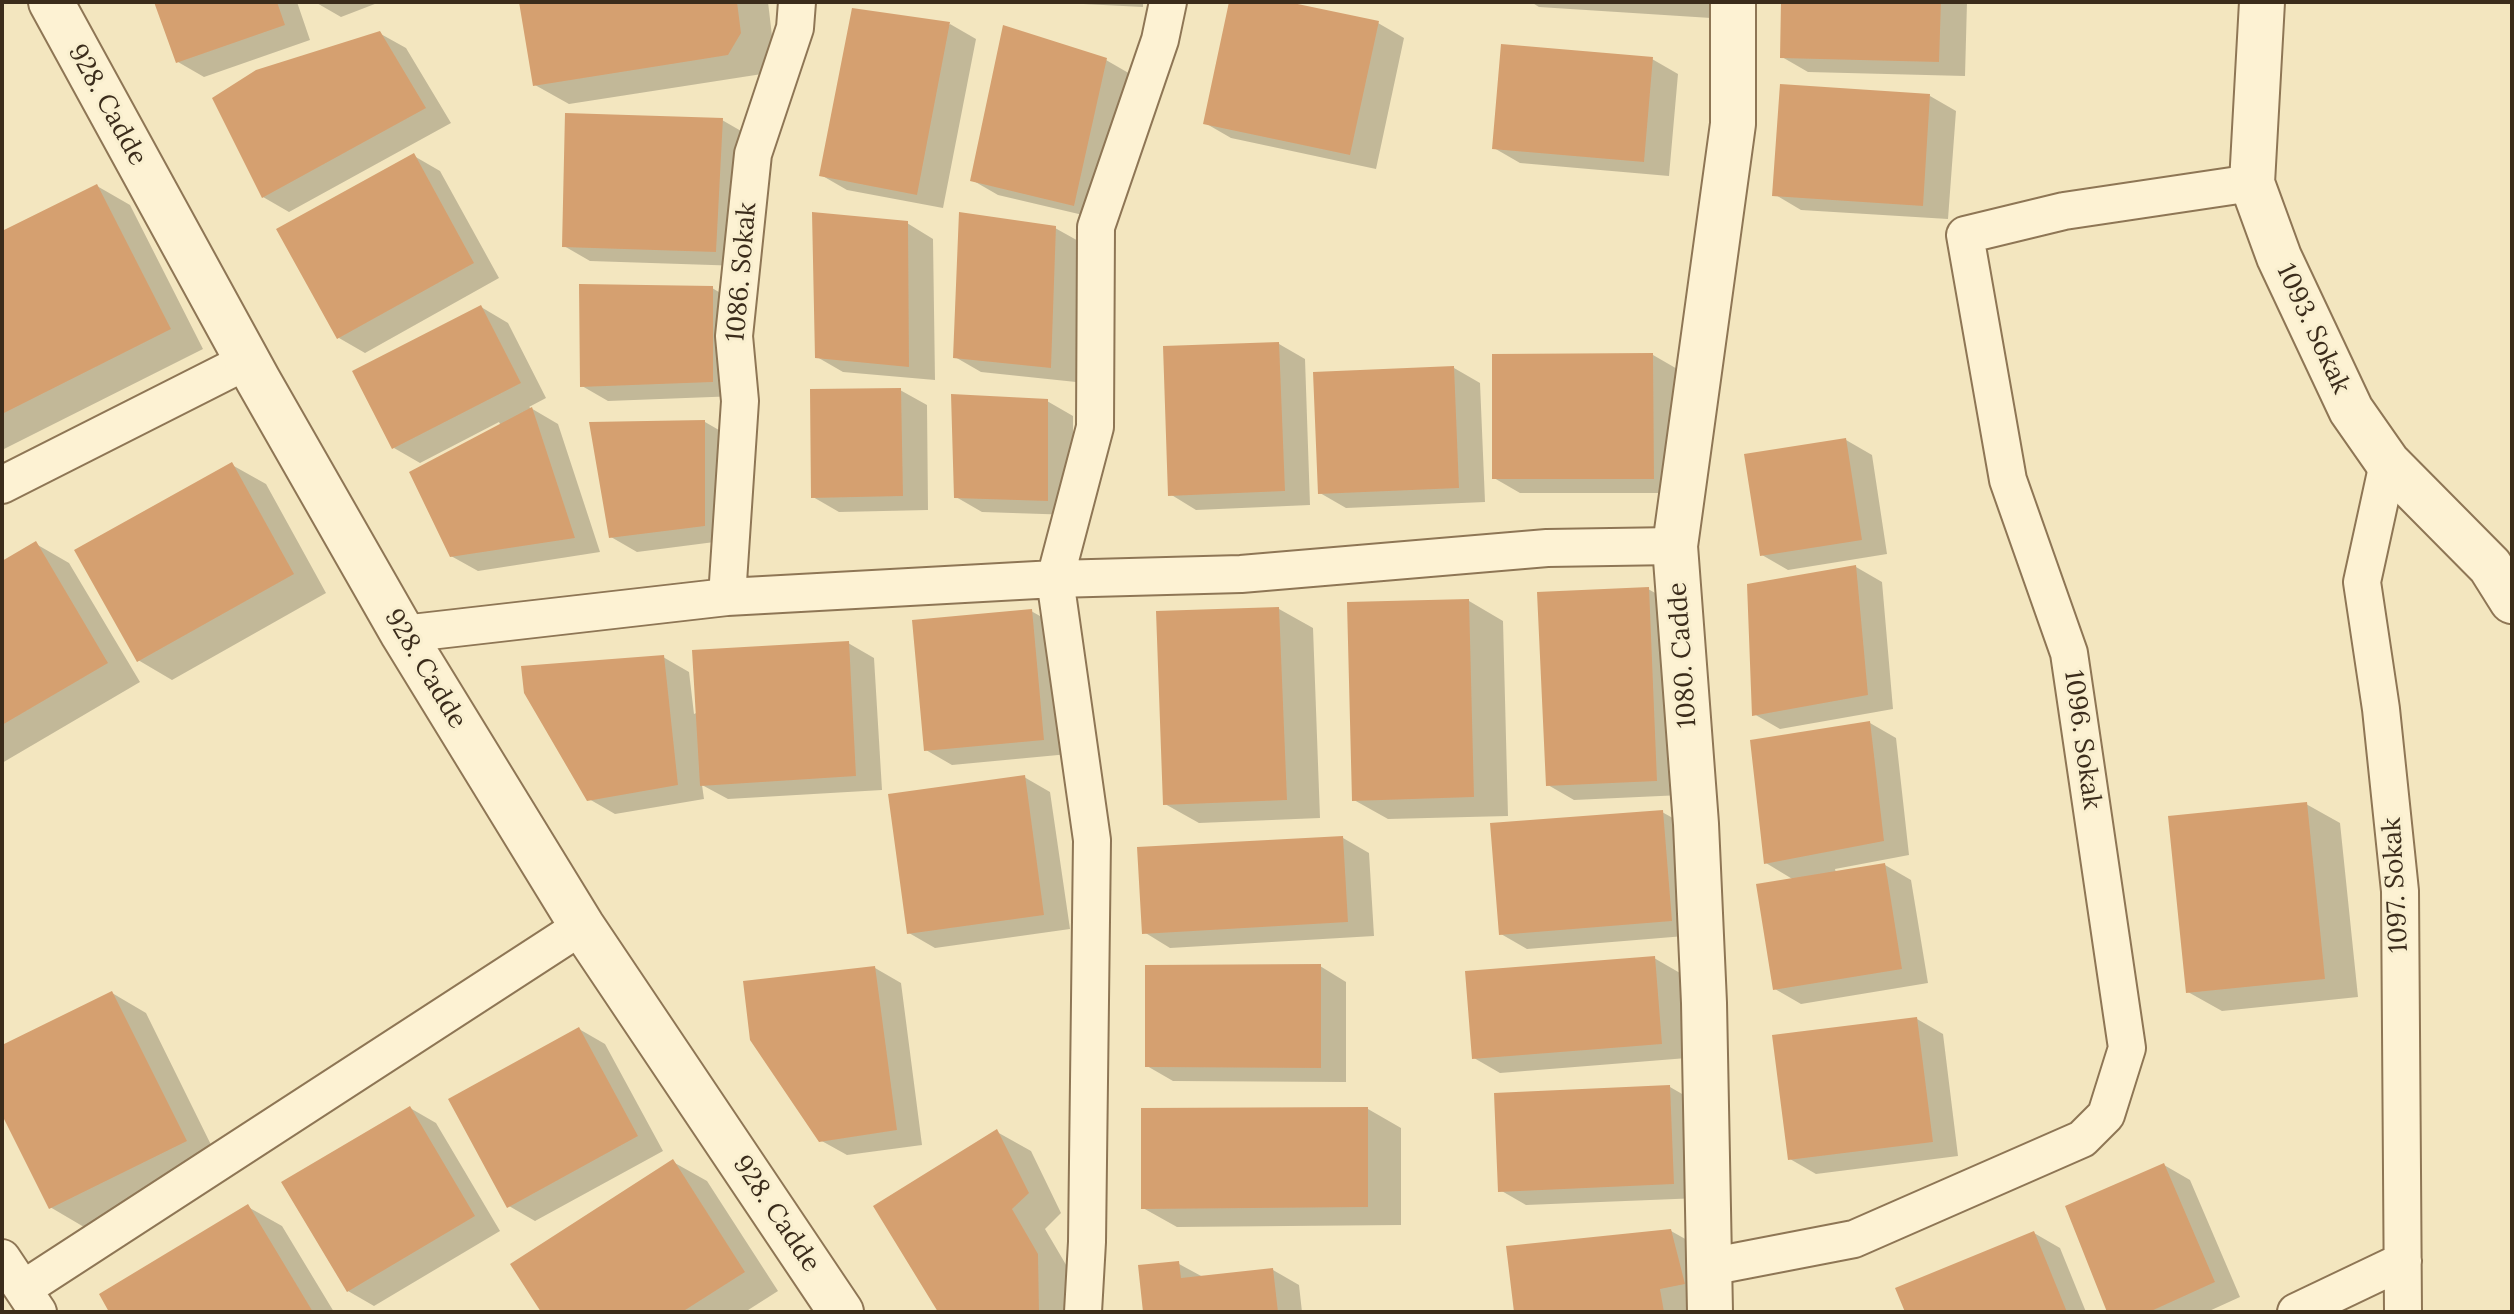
<!DOCTYPE html>
<html>
<head>
<meta charset="utf-8">
<style>
	body { margin:0 }
	#map { position:relative; width:2514px; height:1314px; overflow:hidden; background:#f3e6bf; font-family:Lora,serif }
	canvas { display:block }
	.frame { position:absolute; inset:0; border:4px solid #3b2c1b; pointer-events:none }
</style>
</head>
<body>
<div id="map">
<canvas width="2514" height="1314"></canvas>
<div class="frame"></div>
</div>
<script>
const ctx = document.querySelector('canvas').getContext('2d');
ctx.lineJoin = 'round';
function fill(path, color) {
  ctx.fillStyle = color;
  ctx.fill(path, 'evenodd');
}
function toPath(rows) {
  const path = new Path2D();
  for (const r of rows) {
    path.moveTo(r[0], r[1]);
    for (let i = 2; i < r.length; i += 2) path.lineTo(r[i], r[i + 1]);
  }
  return path;
}
function strokePath(path, color, width, dash) {
  ctx.strokeStyle = color;
  ctx.lineWidth = width;
  ctx.lineCap = dash ? 'butt' : 'round';
  ctx.setLineDash(dash || []);
  ctx.stroke(path);
}
function write(font, color, halo, rows, align = 'center') {
  ctx.font = font + ' Lora,serif';
  ctx.lineWidth = 6;
  ctx.setLineDash([]);
  ctx.textBaseline = 'middle';
  ctx.strokeStyle = halo;
  ctx.fillStyle = color;
  for (const [text, x, y, turn = 0] of rows) {
    ctx.save();
    ctx.translate(x, y);
    ctx.rotate((+turn || 0) * Math.PI / 180);
    ctx.textAlign = isNaN(turn) ? turn : align;
    if (halo) ctx.strokeText(text, 0, 0);
    ctx.fillText(text, 0, 0);
    ctx.restore();
  }
}
const shadow = toPath([
	[157,2,297,2,310,40,204,77,178,62],
	[315,2,380,2,341,17],
	[521,2,768,2,774,53,762,74,569,104,535,85],
	[915,2,989,2,989,3],
	[1043,2,1143,2,1143,7],
	[1231,2,1279,2,1378,23,1404,38,1376,169,1231,138,1205,123],
	[1531,2,1712,2,1711,18,1539,7],
	[1783,2,1967,2,1965,76,1808,72,1782,57],
	[950,24,976,39,943,208,847,190,821,175],
	[379,33,406,48,451,123,289,212,263,197],
	[1652,59,1678,74,1669,176,1520,163,1494,148],
	[1106,60,1132,75,1100,219,998,195,972,180],
	[1930,96,1956,111,1948,219,1801,210,1774,194],
	[722,120,748,135,742,266,590,261,564,246],
	[414,156,440,171,499,278,365,353,339,338],
	[97,186,130,205,203,349,2,450,2,233],
	[907,223,933,239,935,380,843,372,817,357],
	[1055,228,1082,243,1076,382,981,372,955,357],
	[712,288,738,303,738,396,608,401,582,386],
	[481,307,508,323,546,398,529,407,558,424,600,552,478,571,451,556,501,426,499,422,420,463,394,448],
	[1279,344,1305,359,1310,505,1196,510,1170,494],
	[1653,355,1679,370,1679,493,1520,493,1494,478],
	[1454,368,1480,383,1485,502,1346,508,1320,493],
	[900,390,927,405,928,510,839,512,813,497],
	[1047,401,1073,416,1073,515,982,512,956,497],
	[705,422,731,437,730,540,637,552,611,537],
	[1846,440,1872,455,1887,554,1788,570,1762,555],
	[232,465,266,484,326,593,172,680,138,660],
	[36,544,69,563,140,682,2,763,2,563],
	[1856,567,1882,582,1893,709,1780,729,1754,714],
	[1648,589,1675,604,1682,795,1574,800,1548,785],
	[1469,601,1503,621,1508,816,1388,819,1354,800],
	[1279,609,1313,628,1320,818,1199,823,1165,804],
	[1031,611,1058,626,1069,754,952,765,926,750],
	[848,643,874,658,882,790,728,799,702,785,704,799,615,814,589,799,663,657,689,672,694,714],
	[1870,723,1896,738,1909,855,1835,869,1836,873,1885,865,1911,880,1928,983,1801,1004,1775,989,1794,880,1766,863],
	[1024,777,1050,792,1070,929,935,948,909,933],
	[2306,804,2340,823,2358,997,2222,1011,2188,992],
	[1662,812,1689,827,1697,935,1527,949,1501,934],
	[1343,838,1369,853,1374,936,1170,948,1144,932],
	[1654,958,1680,973,1687,1058,1500,1073,1474,1058],
	[1320,966,1346,982,1346,1082,1173,1081,1147,1066],
	[875,968,901,983,922,1145,847,1155,820,1140],
	[112,993,146,1013,219,1161,84,1227,50,1207,2,1110,2,1047],
	[1917,1019,1943,1034,1958,1156,1816,1174,1790,1159],
	[579,1029,605,1044,663,1151,535,1221,509,1206],
	[1670,1087,1696,1102,1700,1198,1526,1205,1500,1190],
	[410,1108,436,1123,500,1231,374,1306,348,1291],
	[1368,1109,1401,1128,1401,1225,1177,1227,1143,1208],
	[997,1132,1031,1151,1061,1213,1045,1229,1072,1275,1072,1312,940,1312],
	[673,1162,707,1181,778,1291,745,1312,543,1312],
	[2164,1165,2190,1180,2240,1297,2207,1312,2109,1312],
	[248,1207,282,1226,334,1312,112,1312],
	[1671,1231,1705,1250,1693,1312,1516,1312],
	[2034,1233,2060,1248,2086,1312,1907,1312],
	[1179,1264,1203,1277,1273,1270,1299,1285,1302,1312,1145,1312]
]);
const building = toPath([
	[154,2,277,2,285,25,176,63],
	[519,2,737,2,741,33,728,55,533,86],
	[1229,2,1288,2,1379,21,1350,155,1203,124],
	[1781,2,1941,2,1939,62,1780,58],
	[852,8,950,22,917,195,819,176],
	[1003,25,1107,58,1074,206,970,181],
	[380,31,426,108,262,198,212,98,256,70],
	[1501,44,1653,57,1644,162,1492,149],
	[1780,84,1930,94,1923,206,1772,196],
	[565,113,723,118,716,252,562,247],
	[414,153,474,263,337,339,276,229],
	[97,184,171,329,2,414,2,231],
	[812,212,908,221,909,367,815,358],
	[959,212,1056,226,1051,368,953,358],
	[579,284,713,286,713,382,580,387],
	[481,305,521,383,392,449,352,371],
	[1279,342,1285,491,1168,496,1163,346],
	[1653,353,1654,479,1492,479,1492,354],
	[1454,366,1459,488,1318,494,1313,372],
	[901,388,903,496,811,498,810,389],
	[951,394,1048,399,1048,501,954,498],
	[532,407,575,538,450,557,409,472],
	[705,420,705,526,609,538,589,422],
	[1846,438,1862,540,1760,556,1744,454],
	[232,462,294,574,137,662,74,550],
	[36,541,108,663,2,725,2,561],
	[1856,565,1868,695,1752,716,1747,584],
	[1649,587,1657,781,1546,786,1537,592],
	[1469,599,1474,797,1352,801,1347,602],
	[1279,607,1287,800,1163,805,1156,611],
	[1032,609,1044,740,924,751,912,620],
	[849,641,856,776,700,786,692,650],
	[664,655,678,785,587,801,524,693,521,666],
	[1870,721,1884,841,1764,864,1750,740],
	[1025,775,1044,915,907,934,888,794],
	[2307,802,2325,979,2186,993,2168,816],
	[1663,810,1672,921,1499,935,1490,823],
	[1343,836,1348,922,1142,934,1137,847],
	[1885,863,1902,969,1773,990,1756,884],
	[1655,956,1662,1044,1472,1059,1465,971],
	[1321,964,1321,1068,1145,1067,1145,965],
	[875,966,897,1130,819,1142,750,1040,743,981],
	[112,991,187,1141,49,1209,2,1115,2,1045],
	[1917,1017,1933,1142,1788,1160,1772,1035],
	[579,1027,638,1136,507,1208,448,1099],
	[1670,1085,1674,1184,1498,1192,1494,1093],
	[410,1106,475,1216,347,1292,281,1182],
	[1368,1107,1368,1207,1141,1209,1141,1108],
	[997,1129,1029,1193,1012,1209,1038,1254,1039,1312,938,1312,873,1206],
	[673,1159,745,1272,682,1312,541,1312,510,1264],
	[2164,1163,2215,1282,2149,1312,2107,1312,2065,1206],
	[248,1204,313,1312,109,1312,99,1294],
	[1671,1229,1685,1284,1660,1289,1664,1312,1514,1312,1506,1246],
	[2034,1231,2067,1312,1905,1312,1895,1288],
	[1179,1261,1181,1278,1273,1268,1278,1312,1143,1312,1138,1265]
]);
const minor = toPath([
	[2388,463,2362,582,2381,709,2400,891,2403,1312],
	[2,485,247,361],
	[727,597,740,401,734,336,753,154,795,28,797,2],
	[403,634,727,597,1055,579,1241,574,1547,548,1675,546],
	[2,1258,38,1312],
	[1709,1267,1854,1239,2082,1139,2106,1115,2127,1048,2069,653,2008,480,1965,235,2064,211,2252,183],
	[23,1289,582,926],
	[1083,1312,1087,1242,1092,840,1055,579,1095,427,1096,227,1160,40,1168,2],
	[2296,1312,2403,1261]
]);
const tertiary = toPath([
	[51,2,258,380,403,634,582,926,841,1312],
	[2262,2,2252,183,2279,257,2351,410,2388,463,2490,566,2512,601],
	[1710,1312,1704,1003,1696,824,1675,546,1733,124,1733,2]
]);
const streetNames = [
	["928. Cadde",107,105,61],
	["1086. Sokak",742,272,-85],
	["1093. Sokak",2313,329,65],
	["1080. Cadde",1683,655,-94],
	["928. Cadde",425,669,59],
	["1096. Sokak",2082,740,82],
	["1097. Sokak",2396,885,-93],
	["928. Cadde",776,1214,56]
];
fill(shadow, '#0003');
fill(building, '#d5a070');
strokePath(minor, '#8e7655', 40);
strokePath(tertiary, '#8e7655', 48);
strokePath(minor, '#fdf2d3', 36);
strokePath(tertiary, '#fdf2d3', 44);
write('26px', '#3b2c1b', '#f9efcf', streetNames);
</script>
</body>
</html>
